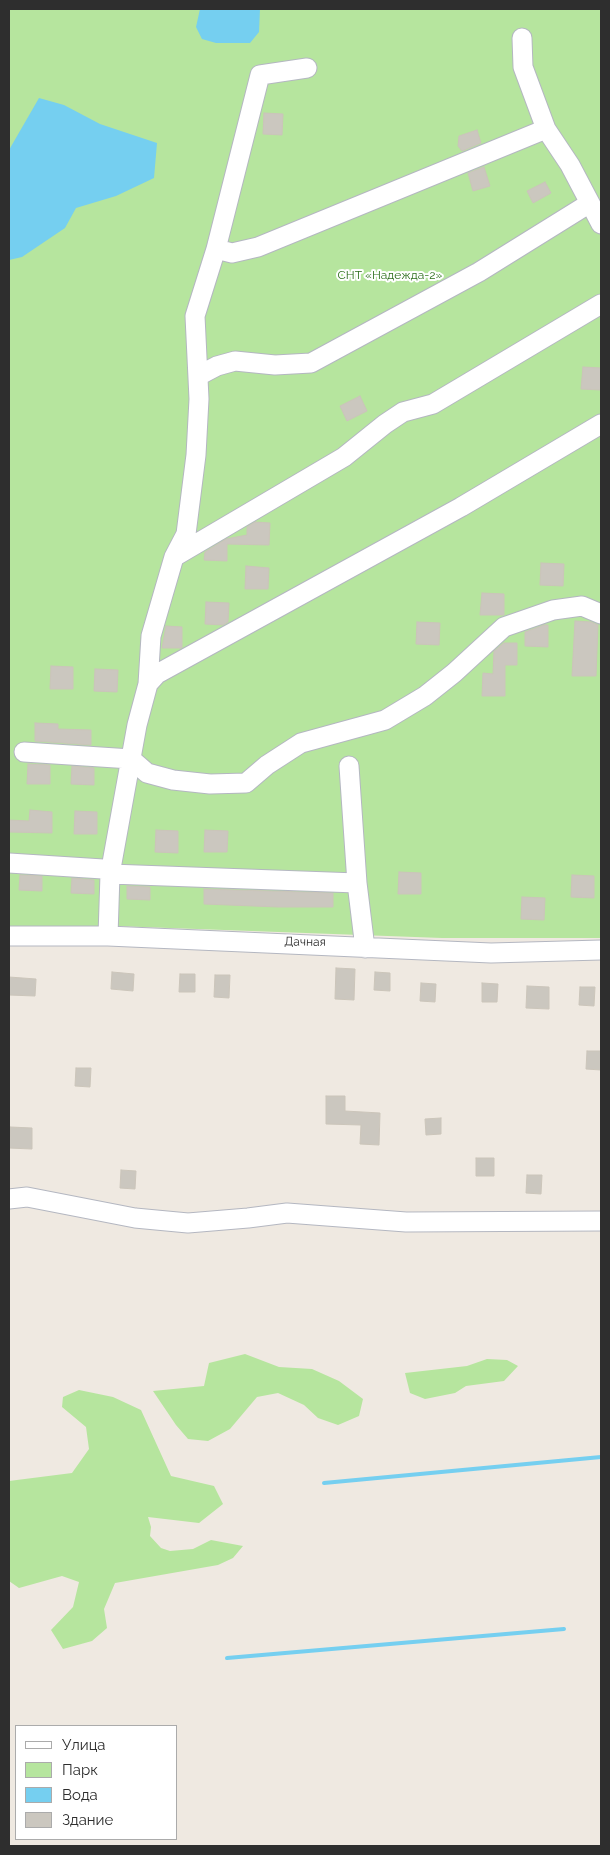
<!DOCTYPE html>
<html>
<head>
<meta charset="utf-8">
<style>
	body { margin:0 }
	#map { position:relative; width:610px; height:1855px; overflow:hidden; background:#efe9e1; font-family:Raleway,sans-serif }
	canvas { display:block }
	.frame { position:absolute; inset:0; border:10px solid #2e2e2e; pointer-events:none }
	.legend { position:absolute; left:15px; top:1725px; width:162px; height:115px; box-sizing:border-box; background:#fff; border:1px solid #ababab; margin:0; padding:6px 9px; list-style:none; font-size:15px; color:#2e2e2e }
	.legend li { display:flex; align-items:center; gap:10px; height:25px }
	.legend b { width:25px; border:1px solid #ababab }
</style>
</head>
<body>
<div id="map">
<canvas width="610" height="1855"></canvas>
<div class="frame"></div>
<ul class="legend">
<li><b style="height:6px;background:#fff"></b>Улица</li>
<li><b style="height:14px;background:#b6e59e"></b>Парк</li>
<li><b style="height:14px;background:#75cff0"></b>Вода</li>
<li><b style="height:14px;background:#cbc7bf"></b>Здание</li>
</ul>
</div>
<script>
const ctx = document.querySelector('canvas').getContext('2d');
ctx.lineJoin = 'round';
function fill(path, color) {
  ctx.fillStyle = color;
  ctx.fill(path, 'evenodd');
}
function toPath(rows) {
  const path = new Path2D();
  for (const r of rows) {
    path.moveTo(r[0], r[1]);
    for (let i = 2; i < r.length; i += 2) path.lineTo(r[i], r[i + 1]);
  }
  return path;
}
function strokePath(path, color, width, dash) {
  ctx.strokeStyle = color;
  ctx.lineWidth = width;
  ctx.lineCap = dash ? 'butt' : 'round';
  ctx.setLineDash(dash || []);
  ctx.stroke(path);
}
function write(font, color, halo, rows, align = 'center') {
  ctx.font = font + ' Raleway,sans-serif';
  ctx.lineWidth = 4;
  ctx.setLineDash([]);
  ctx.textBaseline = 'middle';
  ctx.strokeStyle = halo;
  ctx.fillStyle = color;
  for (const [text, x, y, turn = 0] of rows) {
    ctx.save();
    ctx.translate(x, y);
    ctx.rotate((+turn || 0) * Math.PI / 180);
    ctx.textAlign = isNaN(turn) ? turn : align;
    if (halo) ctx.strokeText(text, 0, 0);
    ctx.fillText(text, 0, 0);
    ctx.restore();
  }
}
const green = toPath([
	[9,9,601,9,601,415,412,524,601,432,600,938,442,938,115,926,30,927,9,930],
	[245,1354,279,1367,312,1369,339,1381,363,1399,359,1416,338,1425,318,1418,304,1405,278,1393,257,1397,230,1429,208,1441,188,1439,176,1425,153,1391,204,1386,209,1363],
	[487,1359,507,1360,518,1366,504,1381,466,1386,455,1393,425,1399,410,1393,405,1373,467,1366],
	[79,1390,113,1397,141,1410,171,1476,214,1486,223,1504,199,1523,148,1517,151,1527,150,1536,161,1548,170,1551,193,1549,211,1540,243,1546,233,1558,218,1565,115,1583,104,1609,107,1628,92,1641,63,1649,51,1630,73,1607,79,1582,62,1576,19,1588,9,1581,9,1481,72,1473,89,1449,86,1427,62,1407,63,1397]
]);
const water = toPath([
	[200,9,260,9,259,32,250,43,216,43,202,39,196,27],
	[39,98,64,105,100,124,157,143,154,178,116,196,76,208,65,228,22,257,9,260,9,150]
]);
const stream = toPath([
	[324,1483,601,1457],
	[227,1658,564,1629]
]);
const building = toPath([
	[264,113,283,114,282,135,263,134,264,113],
	[477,130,481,143,462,151,458,146,459,136,477,130],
	[484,167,490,186,473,191,468,173,484,167],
	[545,182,551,193,533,203,527,191,545,182],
	[583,367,601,368,601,390,581,389,583,367],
	[360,396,367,411,347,421,340,406,360,396],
	[255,522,270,523,269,545,227,544,227,561,204,560,205,552,226,539,247,535,247,527,255,522],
	[541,563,564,564,563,586,540,585,541,563],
	[246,566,269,568,268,589,245,589,246,566],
	[482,593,504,594,504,615,480,615,482,593],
	[206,602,229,603,228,622,223,625,205,624,206,602],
	[575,621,591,622,598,625,596,676,572,676,575,621],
	[417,622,440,623,439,645,416,644,417,622],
	[544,625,548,625,548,647,525,646,525,632,544,625],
	[166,626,182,627,182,648,162,648,166,626],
	[504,643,517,643,517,665,505,665,505,696,482,696,483,673,493,674,494,651,504,643],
	[51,666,73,667,73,689,50,689,51,666],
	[95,669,118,670,117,692,94,691,95,669],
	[35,723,58,724,58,729,91,730,91,745,35,741,35,723],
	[28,764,50,765,50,784,27,784,28,764],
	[72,766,94,768,94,785,71,784,72,766],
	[30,810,52,812,52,833,9,832,9,820,29,821,30,810],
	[75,811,97,812,97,834,74,834,75,811],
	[156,830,178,831,178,853,155,852,156,830],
	[205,830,228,831,227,852,204,852,205,830],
	[399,872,421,873,421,894,398,894,399,872],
	[20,875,42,876,42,891,19,890,20,875],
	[572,875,594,876,594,898,571,897,572,875],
	[72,878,94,880,94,894,71,893,72,878],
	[127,886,150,887,150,900,127,899,127,886],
	[204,889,333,893,333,907,278,907,204,904,204,889],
	[522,897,545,898,544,920,521,919,522,897],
	[336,968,355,969,354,1000,335,999,336,968],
	[112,972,134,974,133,991,111,989,112,972],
	[375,972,390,973,390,991,374,990,375,972],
	[180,974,195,974,195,992,179,992,180,974],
	[215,975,230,975,229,998,214,997,215,975],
	[9,977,36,979,35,996,9,995,9,977],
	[421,983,436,984,435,1002,420,1001,421,983],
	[482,983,498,984,497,1002,482,1002,482,983],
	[527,986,549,987,549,1009,526,1008,527,986],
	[580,987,595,987,594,1006,579,1005,580,987],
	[587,1051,601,1051,601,1070,586,1069,587,1051],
	[76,1068,91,1068,90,1087,75,1086,76,1068],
	[326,1096,345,1096,345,1111,380,1113,379,1145,360,1144,361,1125,326,1124,326,1096],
	[441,1118,441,1134,426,1135,425,1119,441,1118],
	[10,1127,32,1128,32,1149,9,1148,10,1127],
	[476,1158,494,1158,494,1176,476,1176,476,1158],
	[121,1170,136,1171,135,1189,120,1188,121,1170],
	[527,1175,542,1175,541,1194,526,1193,527,1175]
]);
const minor = toPath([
	[522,38,523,67,546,129,570,165,601,224],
	[216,249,232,253,258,247,546,129],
	[198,376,217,366,235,361,275,365,311,363,479,272,590,203],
	[174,557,344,457,385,424,403,412,433,404,601,304],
	[148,684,151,636,174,557,186,534,196,455,199,399,195,316,216,249,260,75,307,68],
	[24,752,131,759,147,773,173,780,210,784,246,783,267,765,301,743,385,720,425,696,454,673,504,627,553,610,582,606,601,614],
	[349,766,357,883,365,948],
	[9,863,103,869,110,874,357,883],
	[9,936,108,936,491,953,601,950],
	[108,936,110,874,137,725,148,684,157,674,461,507,601,424],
	[9,1199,27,1197,135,1218,188,1223,248,1218,287,1213,406,1222,601,1221]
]);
const parkNames = [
	["СНТ «Надежда-2»",390,275]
];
const streetNames = [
	["Дачная",305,942,1]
];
fill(green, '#b6e59e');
fill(water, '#75cff0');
strokePath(stream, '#75cff0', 4);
fill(building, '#cbc7bf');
strokePath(building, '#cbc5ba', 1);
strokePath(minor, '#b4b7c1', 21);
strokePath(minor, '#fff', 19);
write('12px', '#2c6e1b', '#fff', parkNames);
write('12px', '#2e2e2e', '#fff', streetNames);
</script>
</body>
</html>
